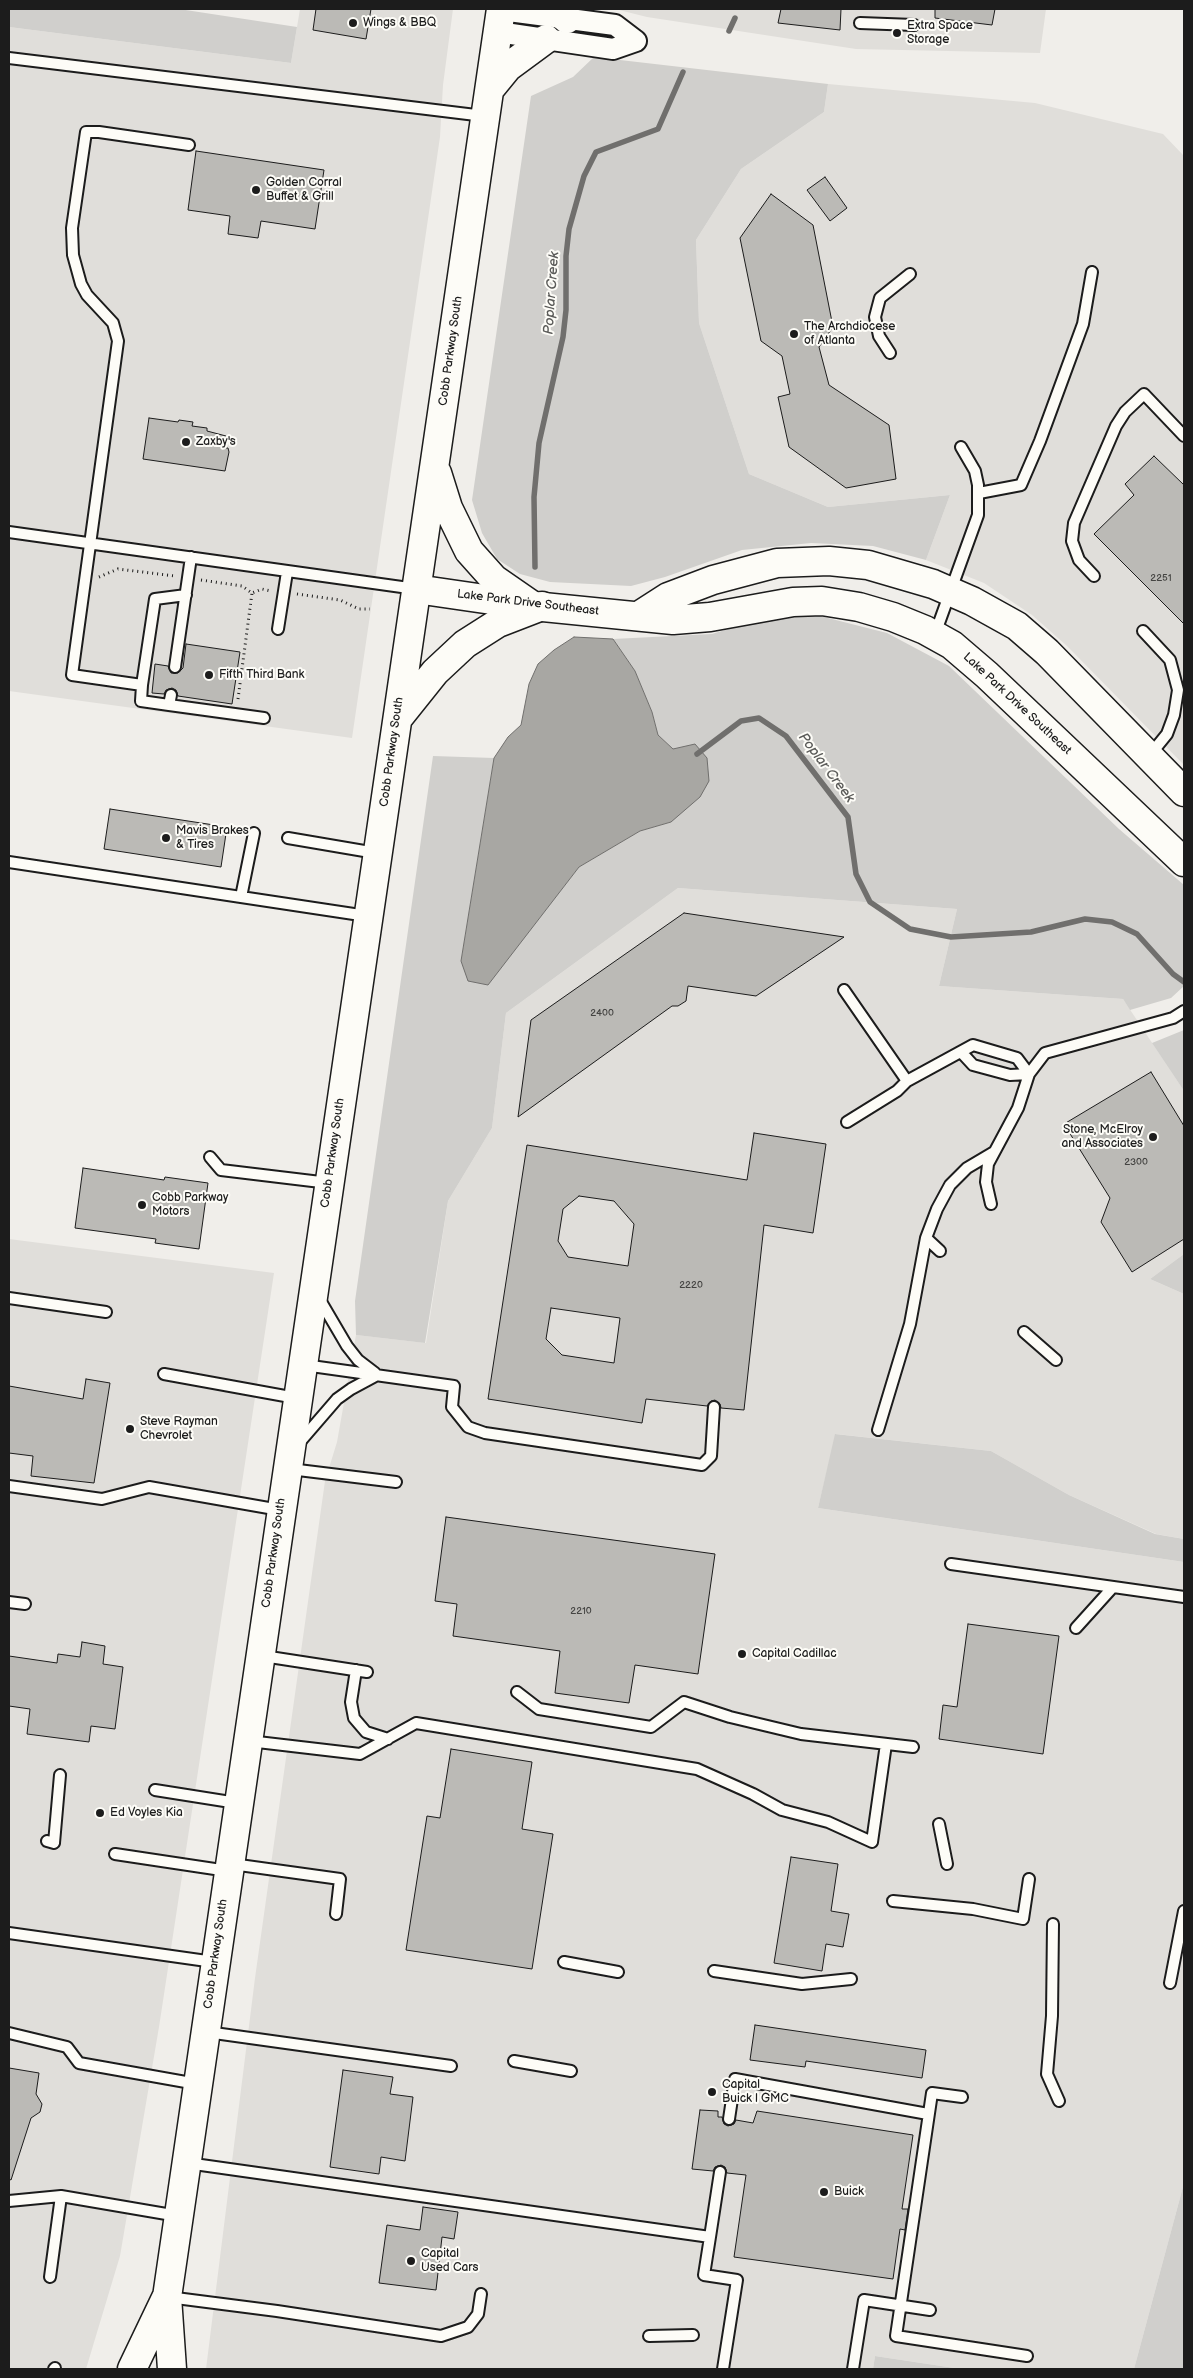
<!DOCTYPE html>
<html>
<head>
<meta charset="utf-8">
<style>
	body { margin:0 }
	#map { position:relative; width:1193px; height:2378px; overflow:hidden; background:#f0eeea; font-family:"Balsamiq Sans",sans-serif }
	canvas { display:block }
	.frame { position:absolute; inset:0; border:10px solid #1c1c1c; pointer-events:none }
</style>
</head>
<body>
<div id="map">
<canvas width="1193" height="2378"></canvas>
<div class="frame"></div>
</div>
<script>
const ctx = document.querySelector('canvas').getContext('2d');
ctx.lineJoin = 'round';
function fill(path, color) {
  ctx.fillStyle = color;
  ctx.fill(path, 'evenodd');
}
function toPath(rows) {
  const path = new Path2D();
  for (const r of rows) {
    path.moveTo(r[0], r[1]);
    for (let i = 2; i < r.length; i += 2) path.lineTo(r[i], r[i + 1]);
  }
  return path;
}
function strokePath(path, color, width, dash) {
  ctx.strokeStyle = color;
  ctx.lineWidth = width;
  ctx.lineCap = dash ? 'butt' : 'round';
  ctx.setLineDash(dash || []);
  ctx.stroke(path);
}
function write(font, color, halo, rows, align = 'center') {
  ctx.font = font + ' "Balsamiq Sans",sans-serif';
  ctx.lineWidth = 4;
  ctx.setLineDash([]);
  ctx.textBaseline = 'middle';
  ctx.strokeStyle = halo;
  ctx.fillStyle = color;
  for (const [text, x, y, turn = 0] of rows) {
    ctx.save();
    ctx.translate(x, y);
    ctx.rotate((+turn || 0) * Math.PI / 180);
    ctx.textAlign = isNaN(turn) ? turn : align;
    if (halo) ctx.strokeText(text, 0, 0);
    ctx.fillText(text, 0, 0);
    ctx.restore();
  }
}
const built = toPath([
	[300,9,453,9,443,85,440,137,352,738,9,691,9,27,291,63],
	[615,9,1046,9,1040,53,856,49,647,17],
	[828,84,1035,103,1163,134,1184,156,1184,765,1067,646,1032,615,984,583,926,560,950,495,828,507,749,474,699,323,696,240,741,169,824,112],
	[678,888,957,909,939,986,1123,999,1184,1091,1184,1254,1150,1279,1184,1294,1184,1539,1156,1534,1069,1495,991,1451,836,1434,818,1508,1184,1562,1184,2183,1134,2369,961,2369,875,2356,873,2369,206,2369,255,1978,325,1481,337,1442,356,1335,426,1343,448,1201,492,1128,506,1013],
	[9,1239,274,1273,159,2027,120,2256,86,2369,9,2369]
]);
const green = toPath([
	[9,9,179,9,297,27,291,63,9,27],
	[594,57,828,84,824,112,741,169,696,240,699,323,749,474,828,507,950,495,926,560,873,546,811,543,742,550,665,577,631,586,550,582,520,574,497,559,482,533,472,500,531,96,573,77],
	[820,616,887,633,949,666,1119,829,1184,885,1184,986,1171,998,1130,1010,1123,999,939,986,957,909,678,888,506,1013,492,1128,448,1201,425,1343,356,1335,355,1301,433,756,494,758,461,961,487,985,579,867,640,831,671,822,673,749,658,735,652,712,635,671,613,639,712,634,767,617],
	[1184,1030,1184,1091,1152,1043],
	[1184,1254,1184,1294,1150,1279],
	[835,1434,991,1451,1069,1495,1155,1534,1184,1539,1184,1562,818,1508],
	[1184,2183,1184,2369,1134,2369],
	[875,2356,961,2369,873,2369]
]);
const water = toPath([
	[574,637,613,639,635,671,652,712,658,735,673,749,695,744,707,758,709,781,700,797,671,822,640,831,579,867,488,985,468,981,461,961,494,758,508,737,521,725,529,684,538,664,554,650,574,637]
]);
const stream = toPath([
	[729,31,735,18],
	[535,567,534,497,539,443,563,337,566,310,566,256,569,229,584,176,596,152,658,129,683,72],
	[697,754,741,721,759,718,786,736,848,817,856,874,870,902,910,929,951,937,1031,932,1085,919,1112,922,1137,934,1173,974,1184,982]
]);
const building = toPath([
	[316,9,371,9,366,39,313,30,316,9],
	[781,9,841,9,840,30,778,23,781,9],
	[935,9,995,9,992,25,935,18,935,9],
	[196,151,324,170,315,229,261,221,258,238,228,234,230,216,188,210,196,151],
	[825,177,847,208,830,221,807,190,825,177],
	[771,194,813,225,833,327,819,347,829,385,889,425,896,479,846,488,789,447,778,397,790,394,782,356,761,341,740,238,771,194],
	[149,418,178,422,179,420,193,422,192,426,207,428,207,431,226,436,225,448,228,448,229,452,225,471,143,459,149,418],
	[1154,456,1184,485,1184,624,1094,534,1134,495,1125,484,1154,456],
	[186,644,240,652,232,704,178,696,176,690,172,688,166,690,164,694,152,693,155,664,168,666,171,673,178,673,183,668,186,644],
	[110,809,227,827,221,867,104,849,110,809],
	[684,913,844,937,756,996,688,986,686,1001,678,1006,672,1006,518,1117,531,1020,684,913],
	[1151,1072,1184,1126,1184,1239,1132,1272,1101,1222,1110,1198,1064,1124,1151,1072],
	[754,1133,826,1144,813,1233,764,1225,744,1410,721,1408,720,1404,715,1400,711,1401,707,1406,646,1399,642,1423,488,1399,527,1145,747,1180,754,1133],
	[579,1196,614,1201,634,1224,628,1266,568,1257,558,1241,563,1209,579,1196],
	[551,1308,620,1318,614,1363,562,1355,546,1339,551,1308],
	[83,1168,164,1180,165,1177,208,1183,199,1249,155,1243,156,1239,75,1228,83,1168],
	[86,1379,110,1383,94,1483,31,1476,33,1456,9,1453,9,1386,83,1399,86,1379],
	[446,1517,715,1554,698,1674,635,1665,629,1703,555,1693,560,1651,453,1636,457,1604,435,1601,446,1517],
	[968,1624,1059,1636,1043,1754,939,1739,943,1705,957,1707,968,1624],
	[82,1642,105,1646,103,1664,123,1667,115,1729,91,1726,89,1742,27,1734,30,1709,9,1706,9,1656,57,1663,58,1654,80,1657,82,1642],
	[451,1749,532,1762,522,1829,553,1834,532,1969,406,1950,427,1816,440,1818,451,1749],
	[791,1857,838,1864,831,1911,849,1914,843,1947,826,1944,822,1971,774,1963,791,1857],
	[755,2025,926,2050,922,2078,806,2061,805,2067,750,2060,755,2025],
	[9,2068,39,2073,36,2094,42,2104,40,2112,31,2118,11,2180,9,2179,9,2068],
	[343,2070,393,2077,390,2094,413,2097,405,2161,381,2157,379,2174,330,2167,343,2070],
	[700,2110,718,2111,718,2117,722,2117,724,2124,728,2126,734,2124,736,2120,753,2123,757,2111,913,2135,902,2209,908,2209,905,2230,900,2229,893,2279,734,2257,746,2175,727,2173,725,2167,721,2165,715,2167,713,2171,692,2169,700,2110],
	[423,2207,458,2212,454,2239,442,2237,436,2290,379,2283,387,2225,420,2230,423,2207]
]);
const path = toPath([
	[99,577,118,569,175,576],
	[201,580,242,586,252,593,262,589,271,591],
	[297,594,340,600,359,609,370,609],
	[238,699,252,593]
]);
const lane = toPath([
	[860,23,914,25],
	[9,58,484,116],
	[890,353,879,336,875,317,880,298,910,274],
	[979,493,1021,485,1040,441,1083,324,1092,272],
	[9,532,416,589],
	[1094,576,1079,560,1072,541,1074,523,1116,426,1125,412,1144,394,1184,436],
	[278,629,287,572],
	[1143,631,1170,660,1178,690,1174,715,1167,734,1150,755],
	[935,634,978,515,978,485,975,471,961,447],
	[175,667,191,557],
	[142,685,72,675,118,341,113,323,87,295,81,284,73,255,72,228,86,132,99,132,189,145],
	[171,695,169,705,264,718],
	[169,705,141,701,142,685,155,599,186,595],
	[288,838,376,853],
	[9,862,367,916],
	[241,897,254,833],
	[844,990,907,1081],
	[961,1052,973,1065,1010,1075,1029,1074],
	[847,1122,897,1091,907,1081,973,1045,1017,1058,1029,1074],
	[210,1157,221,1170,329,1183],
	[991,1204,986,1182,988,1164,1018,1108,1029,1074,1045,1053,1173,1018,1184,1011],
	[926,1238,940,1251],
	[9,1298,106,1312],
	[320,1300,347,1346,358,1360,375,1373],
	[1024,1332,1056,1360],
	[304,1365,454,1386,452,1407,468,1427,485,1433,702,1465,711,1456,714,1407],
	[164,1374,296,1398],
	[878,1430,910,1324,926,1238,937,1209,950,1185,967,1168,994,1152],
	[299,1443,337,1399,351,1389,377,1375],
	[290,1469,396,1482],
	[9,1486,102,1499,149,1487,280,1510],
	[951,1564,1184,1597],
	[9,1602,25,1604],
	[1076,1628,1113,1587],
	[263,1656,367,1672],
	[356,1670,351,1702,354,1718,366,1732,388,1739],
	[517,1692,539,1709,651,1727,684,1702,730,1717,801,1734,913,1747],
	[249,1741,360,1754,416,1723,697,1769,753,1794,782,1810,828,1822,872,1842,886,1744],
	[155,1790,237,1803],
	[939,1824,947,1864],
	[47,1841,54,1843,60,1775],
	[115,1854,228,1871],
	[232,1864,340,1879,336,1914],
	[893,1901,973,1909,1023,1919,1029,1879],
	[1053,1924,1052,2016,1047,2074,1059,2101],
	[9,1933,214,1962],
	[564,1962,618,1972],
	[714,1971,802,1984,851,1979],
	[1170,1983,1184,1911],
	[207,2032,451,2066],
	[9,2033,67,2047,79,2063,197,2084],
	[514,2061,571,2071],
	[962,2097,932,2093,896,2336,1027,2356],
	[729,2119,735,2079,928,2114],
	[187,2163,710,2237,704,2275,737,2280,723,2369],
	[9,2201,61,2196,178,2216],
	[710,2237,720,2172],
	[50,2277,61,2196],
	[168,2297,277,2311,441,2336,468,2327,478,2314,481,2294],
	[649,2336,693,2335],
	[54,2369,55,2368],
	[853,2369,864,2300,930,2310]
]);
const street = toPath([
	[501,10,615,25,636,41],
	[498,32,613,49,636,41]
]);
const secondary = toPath([
	[416,589,533,606,673,620,710,617,793,602,822,601,859,607,893,617,925,630,952,645,987,675,1184,862],
	[640,615,668,597,713,580,777,563,829,561,868,565,933,584,972,601,1017,626,1047,652,1184,792]
]);
const primary = toPath([
	[555,9,567,19],
	[490,89,508,67,546,39],
	[437,473,448,508,469,551,494,579,533,606],
	[399,717,435,672,465,644,498,623,542,606],
	[132,2369,166,2298],
	[172,2369,167,2297,501,9]
]);
const markers = [
	[353,23,5,"#1c1c1c"],
	[897,33,5,"#1c1c1c"],
	[256,190,5,"#1c1c1c"],
	[794,334,5,"#1c1c1c"],
	[186,442,5,"#1c1c1c"],
	[209,675,5,"#1c1c1c"],
	[166,838,5,"#1c1c1c"],
	[1153,1137,5,"#1c1c1c"],
	[142,1205,5,"#1c1c1c"],
	[130,1429,5,"#1c1c1c"],
	[742,1654,5,"#1c1c1c"],
	[100,1813,5,"#1c1c1c"],
	[712,2092,5,"#1c1c1c"],
	[824,2192,5,"#1c1c1c"],
	[411,2261,5,"#1c1c1c"]
];
const numberNames = [
	["2251",1161,578],
	["2400",602,1013],
	["2300",1136,1162],
	["2220",691,1285],
	["2210",581,1611]
];
const poiNames = [
	["Wings & BBQ",363,23],
	["Extra Space",907,26],
	["Storage",907,40],
	["Golden Corral",266,183],
	["Buffet & Grill",266,197],
	["The Archdiocese",804,327],
	["of Atlanta",804,341],
	["Zaxby's",196,442],
	["Fifth Third Bank",219,675],
	["Mavis Brakes",176,831],
	["& Tires",176,845],
	["Stone, McElroy",1143,1130,"right"],
	["and Associates",1143,1144,"right"],
	["Cobb Parkway",152,1198],
	["Motors",152,1212],
	["Steve Rayman",140,1422],
	["Chevrolet",140,1436],
	["Capital Cadillac",752,1654],
	["Ed Voyles Kia",110,1813],
	["Capital",722,2085],
	["Buick | GMC",722,2099],
	["Buick",834,2192],
	["Capital",421,2254],
	["Used Cars",421,2268]
];
const streetNames = [
	["Cobb Parkway South",451,351,-82],
	["Lake Park Drive Southeast",528,603,7],
	["Lake Park Drive Southeast",1017,704,43],
	["Cobb Parkway South",392,752,-82],
	["Cobb Parkway South",333,1153,-82],
	["Cobb Parkway South",274,1553,-82],
	["Cobb Parkway South",216,1954,-82]
];
const waterNames = [
	["Poplar Creek",552,293,-86],
	["Poplar Creek",826,768,53]
];
fill(built, '#e0deda');
fill(green, '#d0cfcc');
fill(water, '#a8a7a3');
strokePath(water, '#706f6d', 1);
strokePath(stream, '#706f6d', 5.5);
fill(building, '#bbbab6');
strokePath(building, '#1c1c1c', 1);
strokePath(lane, '#1c1c1c', 14);
strokePath(street, '#1c1c1c', 24);
strokePath(secondary, '#1c1c1c', 31);
strokePath(primary, '#1c1c1c', 31);
strokePath(path, '#1c1c1c', 3, [1, 4]);
strokePath(lane, '#fdfcf7', 10);
strokePath(street, '#fdfcf7', 20);
strokePath(secondary, '#fdfcf7', 28);
strokePath(primary, '#fdfcf7', 28);
for (const [x, y, r, color] of markers) {
  const dot = new Path2D();
  dot.arc(x, y, r, 0, 2 * Math.PI);
  ctx.fillStyle = color;
  ctx.fill(dot);
  strokePath(dot, '#fdfcf7', 2);
}
write('10px', '#444442', null, numberNames);
write('12px', '#1c1c1c', '#fdfcf7', poiNames, 'left');
write('12px', '#1c1c1c', '#fdfcf7', streetNames);
write('italic 14px', '#5b5b59', '#fdfcf7', waterNames);
</script>
</body>
</html>
